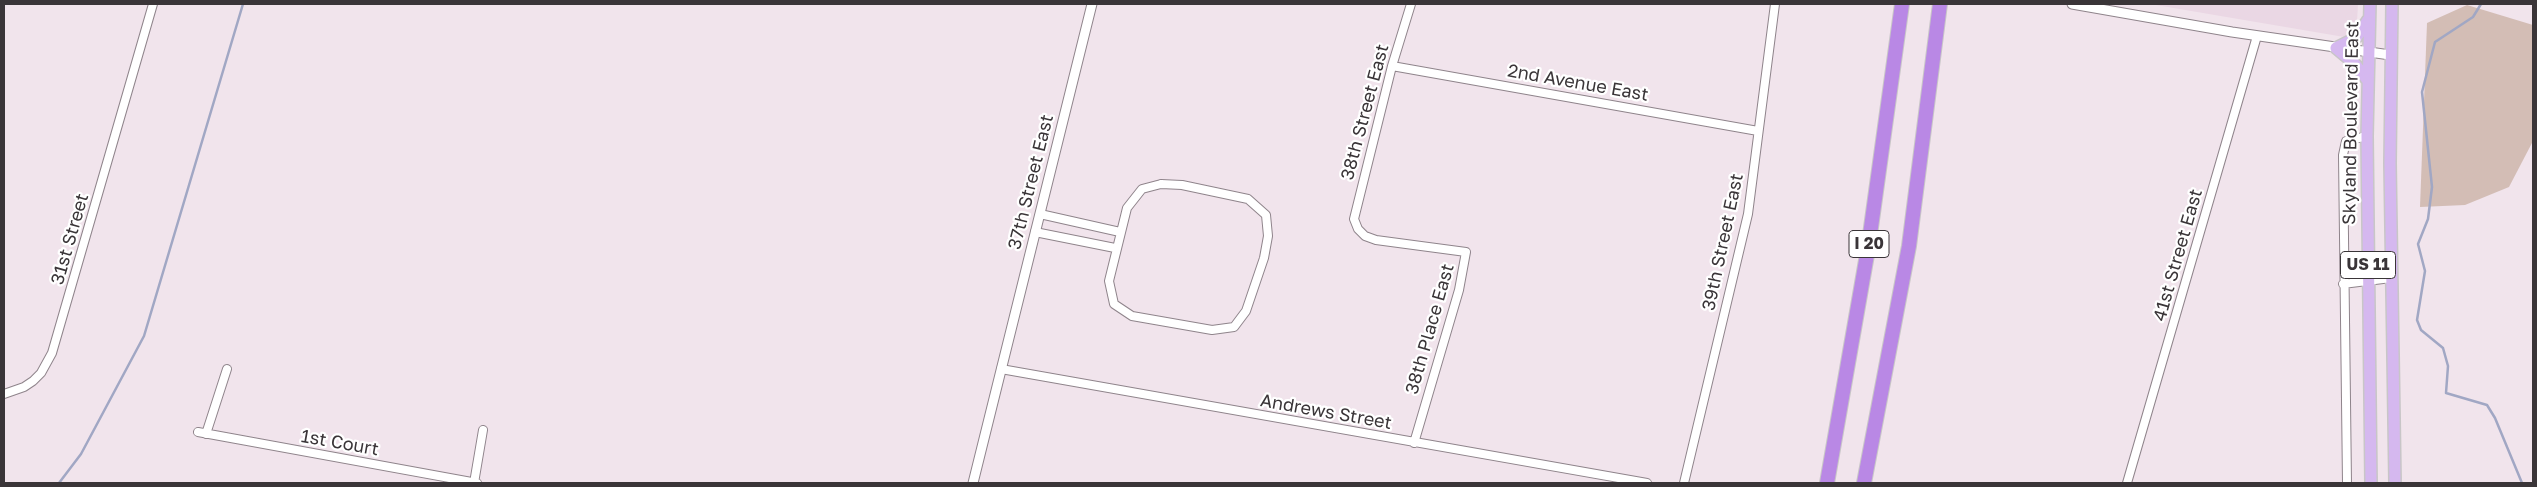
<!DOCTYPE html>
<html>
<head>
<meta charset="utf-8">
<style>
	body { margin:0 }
	#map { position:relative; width:2537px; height:487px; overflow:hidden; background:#f1e4ec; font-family:"Golos Text",sans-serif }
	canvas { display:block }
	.frame { position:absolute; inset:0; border:5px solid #3a3538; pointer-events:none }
</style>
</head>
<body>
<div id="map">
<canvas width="2537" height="487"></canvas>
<div class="frame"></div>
</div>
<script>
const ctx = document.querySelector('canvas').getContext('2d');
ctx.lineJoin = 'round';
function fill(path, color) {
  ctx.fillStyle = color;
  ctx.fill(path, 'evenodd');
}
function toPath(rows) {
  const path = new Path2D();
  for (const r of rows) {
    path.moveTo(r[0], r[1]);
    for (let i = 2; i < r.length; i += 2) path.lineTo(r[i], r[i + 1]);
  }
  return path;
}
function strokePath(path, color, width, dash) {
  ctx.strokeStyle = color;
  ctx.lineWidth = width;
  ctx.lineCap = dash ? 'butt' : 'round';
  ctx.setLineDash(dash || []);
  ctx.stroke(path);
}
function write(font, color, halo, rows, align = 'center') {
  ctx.font = font + ' "Golos Text",sans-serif';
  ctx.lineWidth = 4.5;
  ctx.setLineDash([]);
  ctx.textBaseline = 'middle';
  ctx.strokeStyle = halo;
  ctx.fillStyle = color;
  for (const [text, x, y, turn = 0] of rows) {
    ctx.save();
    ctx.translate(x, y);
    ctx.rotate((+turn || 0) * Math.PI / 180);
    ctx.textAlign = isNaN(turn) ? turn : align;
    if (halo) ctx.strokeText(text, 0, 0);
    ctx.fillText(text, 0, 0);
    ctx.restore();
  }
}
const built = toPath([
	[2150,4,2358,4,2356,39]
]);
const green = toPath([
	[2467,5,2533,25,2533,141,2509,187,2465,205,2420,207,2427,23]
]);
const stream = toPath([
	[2481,4,2473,17,2435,42,2422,92,2432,187,2428,219,2418,244,2425,271,2417,320,2421,330,2443,348,2448,366,2446,393,2487,405,2495,418,2522,483],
	[59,483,81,454,144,336,243,4]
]);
const minor = toPath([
	[1411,4,1392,66,1354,219,1358,229,1365,236,1376,240,1466,252,1459,290,1414,443],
	[1392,66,1758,131],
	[1161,184,1182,185,1248,199,1266,215,1268,236,1264,258,1246,311,1234,327,1212,330,1132,316,1114,304,1109,281,1127,208,1142,189,1161,184],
	[1040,214,1120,232],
	[1035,232,1115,248],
	[2343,284,2391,278],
	[1001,369,1647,483],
	[4,394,24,387,33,381,41,373,52,353,153,4],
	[198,432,477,483],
	[206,434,227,369],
	[474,483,483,430],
	[1684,483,1748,214,1775,4],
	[2127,483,2257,36],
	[2347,483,2343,155,2346,141,2367,136]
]);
const tertiary = toPath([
	[2072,4,2232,32,2390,55],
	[973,483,1092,4]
]);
const primary = toPath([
	[2370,4,2367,136,2371,483],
	[2392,4,2390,163,2395,483],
	[2336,48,2356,38,2368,20],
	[2336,48,2355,64,2368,81]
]);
const motorway = toPath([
	[1827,483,1868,249,1902,4],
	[1864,483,1909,246,1940,4]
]);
const shields = [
	[1869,244,40],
	[2368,265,55]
];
const shieldNames = [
	["I 20",1869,244],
	["US 11",2368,265]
];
const streetNames = [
	["2nd Avenue East",1578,83,10],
	["38th Street East",1365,112,-75],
	["Skyland Boulevard East",2351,123,-89],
	["37th Street East",1031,182,-76],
	["31st Street",70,239,-74],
	["39th Street East",1723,242,-78],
	["41st Street East",2178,255,-74],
	["38th Place East",1430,329,-74],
	["Andrews Street",1326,412,10],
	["1st Court",340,443,10]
];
fill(built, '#ead7e4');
fill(green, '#d3bdb5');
strokePath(stream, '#a1a7c4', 2.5);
strokePath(minor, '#8f848b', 10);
strokePath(tertiary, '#8f848b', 11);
strokePath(primary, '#c8c6c7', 14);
strokePath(motorway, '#c8c6c7', 16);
strokePath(minor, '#fff', 8);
strokePath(tertiary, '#fff', 9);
strokePath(primary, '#d5b8ef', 11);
strokePath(motorway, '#b988e5', 14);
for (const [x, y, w] of shields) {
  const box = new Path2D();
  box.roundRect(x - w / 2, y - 13.5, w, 27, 4);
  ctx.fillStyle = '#fff';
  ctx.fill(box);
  strokePath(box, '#3a3538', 1);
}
write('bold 16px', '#3a3538', null, shieldNames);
write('18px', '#3a3538', '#fff', streetNames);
</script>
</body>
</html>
